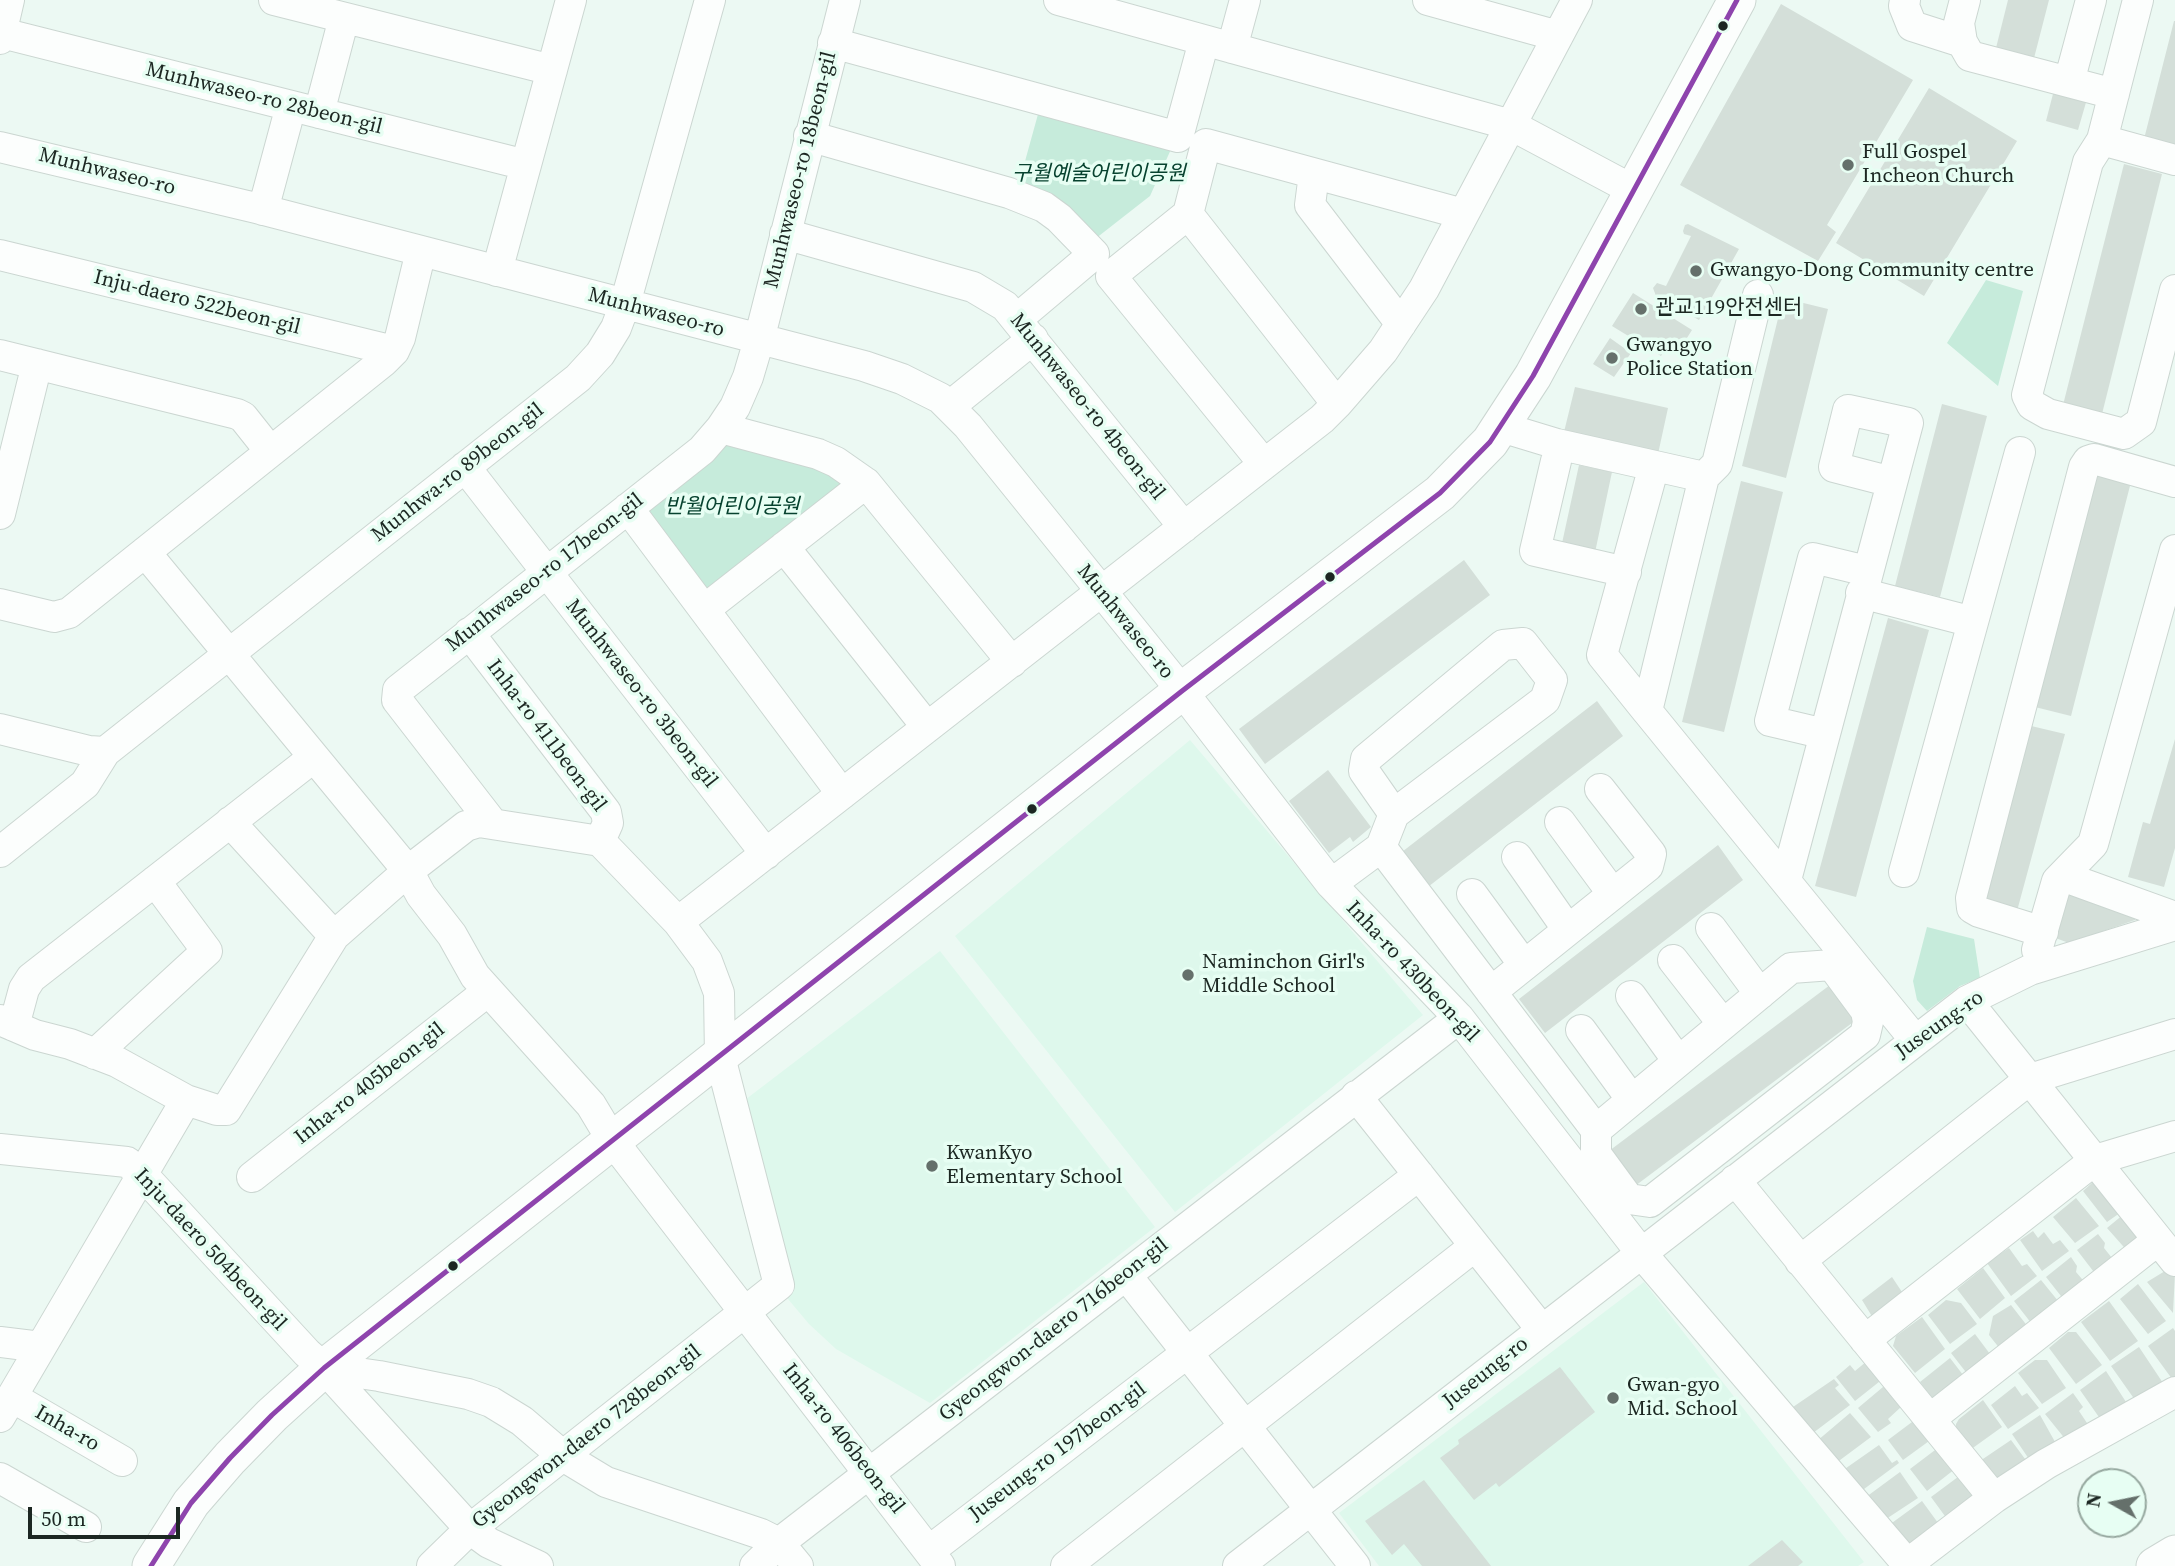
<!DOCTYPE html>
<meta charset="utf-8">
<style>
body{margin:0}
#map{position:relative;width:2175px;height:1566px;overflow:hidden;background:#ecf9f3;font-family:"Source Serif 4",serif}
canvas{display:block}
.north{position:absolute;left:2077px;top:1468px;width:70px;height:70px;box-sizing:border-box;background:#e7fef3;border:2px solid #96a89f;border-radius:50%;rotate:279deg;font-size:19px;font-weight:700;line-height:28px;text-align:center;color:#1c2722}
.north::after{content:'';display:block;margin:auto;width:24px;height:32px;background:#65706b;clip-path:polygon(50% 0,100% 100%,50% 72%,0 100%)}
.scale{position:absolute;left:28px;top:1507px;width:152px;height:32px;box-sizing:border-box;border:4px solid #1c2722;border-top:0;padding-left:9px;font-size:21px;line-height:24px;white-space:nowrap;color:#1c2722;-webkit-text-stroke:5px #e7fef3;paint-order:stroke}
</style>
<div id="map">
<canvas width="2175" height="1566"></canvas>
<div class="north">N</div>
<div class="scale">50 m</div>
</div>
<script>
const ctx = document.querySelector('canvas').getContext('2d');
ctx.lineJoin = 'round';
function paint(path, color) { ctx.fillStyle = color; ctx.fill(path, 'evenodd'); }
const shape = rows => new Path2D(rows.map(r => 'M' + r).join(''));
function strokePath(path, color, width, dash) { ctx.strokeStyle = color; ctx.lineWidth = width; ctx.lineCap = dash ? 'butt' : 'round'; ctx.setLineDash(dash || []); ctx.stroke(path); }
function write(font, color, halo, rows, align = 'center') {
  ctx.font = font + ' "Source Serif 4","Noto Sans KR",serif'; ctx.lineWidth = 7; ctx.setLineDash([]); ctx.textBaseline = 'middle'; ctx.strokeStyle = halo; ctx.fillStyle = color; for (const [text, x, y, turn = 0] of rows) {
    ctx.save(); ctx.translate(x, y); ctx.rotate((+turn || 0) * Math.PI / 180); ctx.textAlign = isNaN(turn) ? turn : align; if (halo) ctx.strokeText(text, 0, 0); ctx.fillText(text, 0, 0); ctx.restore();
  }
}
const built = shape([
 [1190,740,1423,1015,1175,1212,955,936],
 [940,951,1155,1227,930,1403,836,1349,809,1324,788,1299,778,1241,737,1106],
 [1644,1282,1864,1562,1858,1566,1379,1566,1339,1513]
]);
const green = shape([
 [1040,107,1172,147,1150,196,1095,239,1019,183],
 [1986,280,2023,291,1998,386,1947,343],
 [729,443,814,464,851,483,708,594,644,509],
 [1927,927,1974,939,1980,978,1960,986,1927,1011,1917,1000,1913,981]
]);
const building = shape([
 [2008,0,2049,0,2033,62,1995,52],
 [1781,4,1913,80,1827,225,1836,232,1818,261,1680,185],
 [2174,21,2175,21,2175,147,2144,139],
 [1929,88,2017,141,1924,296,1836,243],
 [2054,90,2087,99,2078,130,2046,121],
 [2124,164,2162,174,2102,414,2063,405],
 [1688,224,1739,249,1699,320,1656,296,1653,288,1657,283,1666,286,1691,236,1684,234,1683,231,1685,225],
 [1633,293,1692,330,1678,352,1667,346,1661,356,1612,326],
 [1783,298,1828,309,1786,478,1742,466],
 [1610,338,1631,353,1614,377,1593,364],
 [1575,387,1668,408,1658,454,1564,432],
 [1942,404,1987,416,1940,597,1895,586],
 [1579,465,1612,472,1593,562,1559,557],
 [2095,469,2132,478,2071,716,2035,707],
 [1741,481,1783,492,1724,732,1682,722],
 [1464,560,1490,595,1265,764,1239,729],
 [1888,618,1929,630,1856,897,1815,886],
 [1597,701,1623,736,1424,890,1398,855],
 [2027,725,2065,734,2017,911,1979,899],
 [2175,739,2175,848,2164,887,2128,877,2143,822,2150,824],
 [1328,770,1371,827,1353,842,1350,837,1329,853,1289,801],
 [1718,845,1743,880,1545,1033,1519,999],
 [2067,887,2138,911,2135,920,2069,943,2050,936],
 [1830,985,1856,1020,1631,1189,1605,1154],
 [2093,1182,2127,1208,2107,1222,2083,1191],
 [2076,1198,2099,1226,2075,1243,2053,1217],
 [2130,1209,2140,1241,2130,1254,2107,1228],
 [2033,1231,2038,1238,2044,1232,2053,1244,2060,1240,2069,1251,2042,1271,2020,1240],
 [2098,1234,2105,1243,2104,1248,2112,1258,2100,1280,2077,1250],
 [2009,1248,2022,1266,2027,1264,2037,1276,2011,1296,1987,1263],
 [2071,1257,2077,1266,2076,1272,2087,1285,2068,1305,2046,1277],
 [1983,1268,2005,1298,1980,1319,1957,1289],
 [2165,1271,2175,1273,2173,1313,2147,1282],
 [1892,1277,1908,1301,1873,1318,1862,1300],
 [2041,1280,2063,1307,2035,1328,2014,1301],
 [2138,1284,2166,1321,2148,1334,2120,1299],
 [1946,1300,1961,1303,1977,1324,1950,1344,1928,1315],
 [2109,1301,2138,1341,2110,1361,2081,1322],
 [2011,1305,2032,1332,2004,1354,1989,1335,1993,1316],
 [1922,1317,1945,1349,1915,1373,1893,1346,1896,1336],
 [2173,1328,2175,1331,2175,1383,2148,1346],
 [2068,1332,2076,1332,2102,1365,2076,1384,2049,1348],
 [1975,1334,1993,1358,1972,1380,1951,1353],
 [2139,1347,2163,1383,2135,1400,2111,1366],
 [1873,1356,1889,1374,1855,1401,1836,1377,1850,1365,1855,1371],
 [1950,1358,1970,1384,1934,1400,1920,1382],
 [2035,1360,2047,1360,2066,1388,2042,1404,2018,1373],
 [1560,1367,1595,1412,1499,1487,1496,1483,1474,1500,1440,1458,1459,1444,1458,1440],
 [2106,1371,2126,1402,2101,1420,2080,1390],
 [1834,1379,1839,1385,1835,1388,1850,1405,1813,1433,1793,1407],
 [2015,1386,2022,1396,2027,1393,2039,1408,2008,1429,1991,1405],
 [1883,1387,1894,1388,1897,1403,1901,1407,1888,1419,1891,1423,1878,1432,1858,1408],
 [2073,1393,2083,1407,2079,1411,2089,1426,2066,1440,2045,1414],
 [1983,1400,2002,1427,1970,1450,1956,1428,1956,1424,1959,1419],
 [1850,1413,1871,1437,1832,1466,1817,1441],
 [2040,1415,2059,1449,2033,1465,2012,1434],
 [1920,1416,1936,1436,1903,1460,1888,1440],
 [2011,1440,2031,1467,2000,1482,1977,1463],
 [1943,1444,1960,1465,1927,1491,1910,1469],
 [1879,1445,1892,1463,1897,1460,1899,1463,1856,1495,1839,1473],
 [1966,1471,1977,1503,1950,1523,1931,1497],
 [1900,1472,1918,1498,1880,1523,1862,1500],
 [1424,1480,1491,1566,1422,1566,1404,1544,1392,1555,1365,1521],
 [1922,1501,1941,1527,1913,1548,1885,1528],
 [1782,1540,1803,1562,1798,1566,1748,1566]
]);
const minor = shape([
 [274,0,552,70],
 [1059,0,1511,125,1633,190],
 [1428,0,1558,36],
 [1905,0,1904,6,1912,26,1962,42],
 [1965,0,1959,23,1962,42,1970,56,2114,94],
 [2138,0,2102,140,2088,162,2027,395,2032,405,2048,414,2124,434,2141,422,2175,290],
 [2,33,526,165],
 [0,39,9,0],
 [833,43,1178,137,1204,41],
 [1232,48,1245,0],
 [2069,82,2091,0],
 [319,113,344,18],
 [809,136,1009,193,1044,207,1059,218,1094,254,1017,319],
 [2102,140,2175,160],
 [0,147,256,208,864,366,902,379,940,398,968,426,1182,691,1331,884,1459,1018,1642,1254,1909,1566],
 [1314,174,1310,205,1401,324],
 [263,210,291,106],
 [1188,214,1111,276,1264,464],
 [1188,214,1206,144,1463,214],
 [1188,214,1337,404],
 [785,234,973,287,1005,306,1184,527],
 [0,255,394,351],
 [497,271,571,0],
 [1758,295,1717,464,1704,477,1647,711,1915,1040],
 [0,355,237,414,243,417,270,451],
 [950,406,1033,339],
 [1501,427,1557,444,1704,477],
 [721,428,818,454,836,462,866,483,1012,662],
 [1556,461,1535,551,1626,572],
 [465,467,766,854],
 [628,508,842,794],
 [0,514,37,364],
 [784,547,927,727],
 [145,552,408,871,421,895,452,935,475,976,591,1105,612,1140,940,1566],
 [1861,593,1973,622],
 [0,604,54,617,69,613,384,361,394,351,400,338,421,251],
 [705,609,866,483],
 [469,633,606,812,608,823,600,841],
 [1647,711,1602,655,1654,466],
 [0,729,89,751,105,752,578,378,600,354,616,328,625,304,710,0],
 [1825,734,1770,721,1813,558,1867,571],
 [230,822,334,936],
 [1560,822,1613,894],
 [493,824,397,700,398,690,702,450,721,428,735,407,748,377,759,340,845,0],
 [1381,847,1596,1130,1596,1154,1629,1199,1650,1202,1865,1035,1868,1022,1866,1011,1832,965,1791,968,1596,1130],
 [0,852,85,784,105,752],
 [1517,857,1568,930],
 [1904,872,2020,452],
 [2062,876,2175,917],
 [1786,880,1908,423,1848,410,1834,467,1892,482],
 [1331,884,1381,847,1394,814,1364,771,1366,759,1503,645,1523,643,1552,680,1545,700,1394,814],
 [1472,894,1524,965],
 [678,922,1322,419,1337,404,1383,351,1424,289,1577,0],
 [1711,928,1760,994],
 [2043,932,1979,912,1972,908,1971,898,2084,467,2088,461,2094,459,2175,482],
 [2037,950,2057,881,2093,844,2175,550],
 [1673,960,1723,1024],
 [1491,992,1648,866,1651,854,1600,789],
 [1631,996,1678,1061],
 [1967,1001,2175,1261],
 [0,1020,35,1035,70,1044,117,1062,186,1100,217,1110,226,1110,334,936,408,871,466,826,479,822,600,841,678,922,707,961,719,993,720,1057,779,1285,470,1529,432,1566],
 [14,1026,24,989,31,978,314,757],
 [1581,1030,1632,1100],
 [95,1054,207,951,155,881],
 [1356,1096,1542,1330],
 [0,1149,127,1162,142,1174,307,1353,324,1368,470,1529,489,1543,538,1566],
 [252,1177,488,991],
 [1735,1180,1994,1498],
 [1800,1261,2030,1079,2175,1034],
 [1126,1275,1355,1566],
 [1865,1340,2095,1160,2175,1136],
 [0,1342,41,1347],
 [324,1368,379,1376,468,1394,491,1402,522,1421,563,1456,606,1482,761,1534,779,1543,798,1566],
 [12,1397,122,1461],
 [0,1417,186,1100],
 [1930,1419,2158,1240],
 [0,1478,86,1527],
 [929,1551,1419,1175],
 [755,1566,779,1543,1459,1018],
 [1066,1566,1475,1246],
 [1238,1566,1967,1001,2030,970,2175,925],
 [1905,1566,1994,1498,2046,1464,2175,1392]
]);
const major = shape([
 [151,1566,191,1503,230,1458,272,1415,324,1368,1182,691,1440,493,1490,442,1533,376,1737,0],
 [2155,1566,2175,1554]
]);
const bus1 = shape([
 [151,1566,191,1503,230,1458,272,1415,324,1368,1182,691,1440,493,1490,442,1533,376,1737,0]
]);
const markers = [
 [1723,26,6,"#1c2722"],
 [1848,165,7,"#65706b"],
 [1696,271,7,"#65706b"],
 [1641,309,7,"#65706b"],
 [1612,358,7,"#65706b"],
 [1330,577,6,"#1c2722"],
 [1032,809,6,"#1c2722"],
 [1188,975,7,"#65706b"],
 [932,1166,7,"#65706b"],
 [453,1266,6,"#1c2722"],
 [1613,1398,7,"#65706b"]
];
const streetNames = [
 ["Munhwaseo-ro 28beon-gil",264,99,14],
 ["Munhwaseo-ro 18beon-gil",801,170,-76],
 ["Munhwaseo-ro",107,172,14],
 ["Inju-daero 522beon-gil",197,303,14],
 ["Munhwaseo-ro",656,313,15],
 ["Munhwaseo-ro 4beon-gil",1087,407,51],
 ["Munhwa-ro 89beon-gil",458,473,-38],
 ["Munhwaseo-ro 17beon-gil",545,573,-38],
 ["Munhwaseo-ro",1125,622,51],
 ["Munhwaseo-ro 3beon-gil",641,694,52],
 ["Inha-ro 411beon-gil",546,736,53],
 ["Inha-ro 430beon-gil",1412,972,47],
 ["Juseung-ro",1940,1025,-35],
 ["Inha-ro 405beon-gil",370,1084,-38],
 ["Inju-daero 504beon-gil",210,1250,47],
 ["Gyeongwon-daero 716beon-gil",1054,1330,-38],
 ["Juseung-ro",1486,1373,-38],
 ["Inha-ro",67,1429,30],
 ["Gyeongwon-daero 728beon-gil",587,1437,-38],
 ["Inha-ro 406beon-gil",843,1439,52],
 ["Juseung-ro 197beon-gil",1058,1452,-37]
];
const poiNames = [
 ["Full Gospel",1862,153],
 ["Incheon Church",1862,177],
 ["Gwangyo-Dong Community centre",1710,271],
 ["관교119안전센터",1655,309],
 ["Gwangyo",1626,346],
 ["Police Station",1626,370],
 ["Naminchon Girl's",1202,963],
 ["Middle School",1202,987],
 ["KwanKyo",946,1154],
 ["Elementary School",946,1178],
 ["Gwan-gyo",1627,1386],
 ["Mid. School",1627,1410]
];
const parkNames = [
 ["구월예술어린이공원",1099,175],
 ["반월어린이공원",732,508]
];
paint(built, '#def8ec');
paint(green, '#c6ebdb');
paint(building, '#d4dfd9');
strokePath(minor, '#cbd6d1', 32);
strokePath(major, '#cbd6d1', 39);
strokePath(minor, '#fcfefd', 30);
strokePath(major, '#fcfefd', 37);
strokePath(bus1, '#8e44ad', 5);
for (const [x, y, r, color] of markers) { const dot = new Path2D(); dot.arc(x, y, r, 0, 2 * Math.PI); ctx.fillStyle = color; ctx.fill(dot); strokePath(dot, '#e7fef3', 2.5); }
write('21px', '#1c2722', '#e7fef3', streetNames);
write('21px', '#1c2722', '#e7fef3', poiNames, 'left');
write('italic 21px', '#07422f', '#e7fef3', parkNames);
</script>
